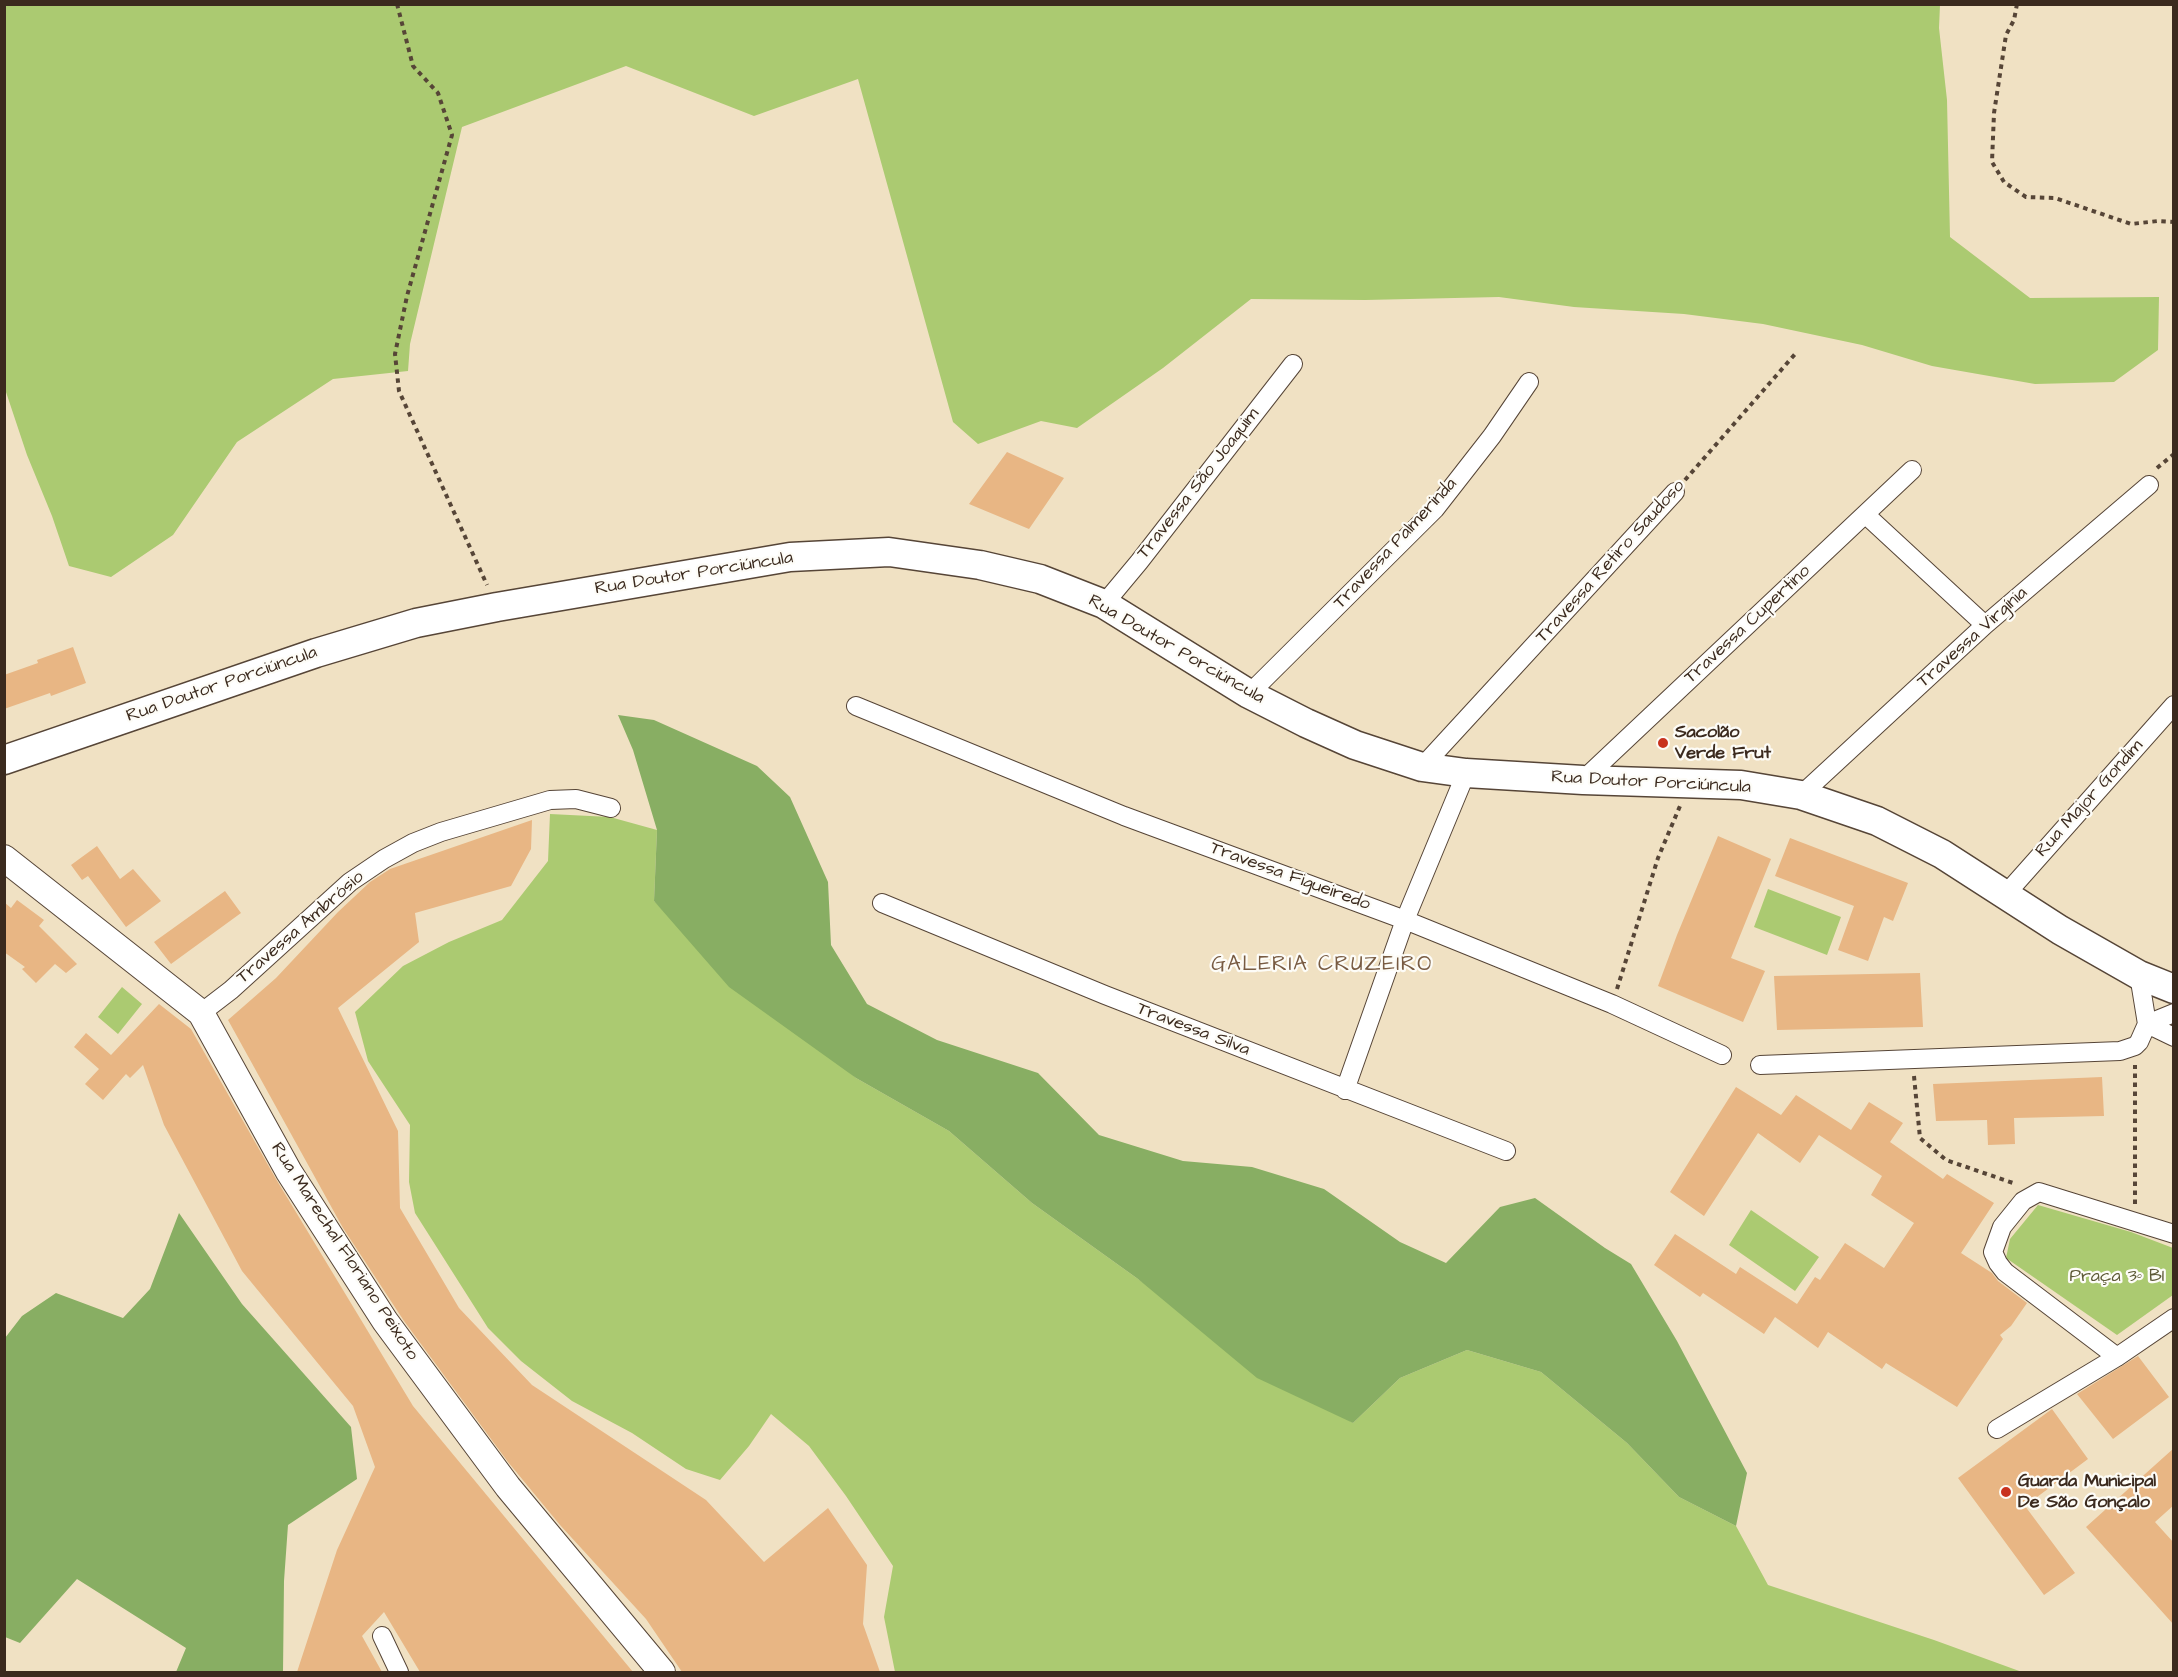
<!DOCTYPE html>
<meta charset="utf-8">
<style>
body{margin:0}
#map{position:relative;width:2178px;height:1677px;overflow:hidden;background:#f0e1c3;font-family:"Architects Daughter",sans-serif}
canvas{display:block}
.frame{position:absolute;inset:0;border:6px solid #3b2a1e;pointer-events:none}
</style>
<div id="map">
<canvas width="2178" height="1677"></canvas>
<div class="frame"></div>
</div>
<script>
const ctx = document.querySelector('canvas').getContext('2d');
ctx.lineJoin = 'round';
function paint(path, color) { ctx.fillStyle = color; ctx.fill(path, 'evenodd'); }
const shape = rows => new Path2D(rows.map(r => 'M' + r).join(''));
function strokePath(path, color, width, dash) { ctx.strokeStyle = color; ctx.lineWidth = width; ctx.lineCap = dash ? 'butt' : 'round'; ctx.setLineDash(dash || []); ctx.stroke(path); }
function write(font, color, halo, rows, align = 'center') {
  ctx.font = font + ' "Architects Daughter",sans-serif'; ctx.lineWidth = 4.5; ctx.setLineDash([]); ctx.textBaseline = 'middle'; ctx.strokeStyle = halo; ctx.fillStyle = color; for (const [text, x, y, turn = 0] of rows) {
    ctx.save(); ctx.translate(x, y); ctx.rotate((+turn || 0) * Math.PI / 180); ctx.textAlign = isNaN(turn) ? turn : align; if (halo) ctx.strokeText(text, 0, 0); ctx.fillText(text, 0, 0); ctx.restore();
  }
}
const green = shape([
 [4,5,1940,5,1939,28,1947,100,1950,237,2030,298,2159,297,2158,350,2114,382,2035,384,1932,366,1862,345,1763,324,1684,314,1574,307,1499,297,1365,300,1251,299,1163,368,1077,428,1041,421,978,444,953,422,858,79,754,116,626,66,462,127,410,344,408,371,333,379,237,442,173,535,111,577,69,566,52,516,27,455,5,389],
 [550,814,610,817,657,830,654,901,856,1078,949,1131,1032,1203,1138,1279,1353,1423,1400,1378,1467,1350,1541,1372,1627,1443,1679,1497,1736,1526,1768,1585,1934,1640,2022,1672,895,1672,884,1617,893,1566,846,1496,809,1446,771,1414,749,1446,720,1480,686,1469,632,1433,572,1401,521,1361,488,1328,415,1213,409,1182,410,1125,368,1061,355,1012,403,966,449,942,502,920,548,861],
 [1768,889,1841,917,1827,955,1754,927],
 [122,987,142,1004,118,1034,98,1017],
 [2038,1205,2131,1232,2173,1248,2173,1295,2117,1335,2006,1258,2010,1239],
 [1751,1210,1819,1257,1795,1291,1729,1245]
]);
const forest = shape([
 [618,715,654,720,757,766,790,797,828,882,831,945,867,1004,937,1040,1038,1073,1099,1135,1183,1161,1252,1167,1324,1189,1400,1242,1446,1263,1500,1207,1535,1198,1605,1248,1631,1264,1677,1341,1747,1473,1736,1526,1679,1497,1627,1443,1541,1372,1467,1350,1400,1378,1353,1423,1257,1378,1138,1279,1032,1203,949,1131,856,1078,729,987,654,901,657,830,633,750],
 [179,1213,242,1304,351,1427,357,1479,288,1525,284,1581,283,1672,176,1672,186,1648,77,1579,20,1643,5,1637,5,1338,22,1316,56,1293,123,1318,150,1289]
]);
const building = shape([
 [1007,452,1064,478,1029,529,969,504],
 [73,647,86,683,51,696,50,693,4,709,4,675,38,663,37,660],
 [532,820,531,849,511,886,415,913,419,942,338,1008,398,1131,400,1208,459,1308,532,1385,706,1500,764,1562,828,1508,867,1565,863,1624,880,1672,682,1672,646,1619,560,1525,508,1462,404,1321,343,1228,228,1020,276,978,338,912,370,882,390,869],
 [1718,836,1771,859,1731,958,1765,971,1743,1022,1658,986,1677,935],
 [1790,838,1908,883,1893,921,1884,917,1868,961,1838,950,1854,906,1775,876],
 [97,846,120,879,133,869,161,901,126,927,88,876,82,880,71,865],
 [225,891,241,913,171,964,154,942],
 [17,900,44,920,39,926,77,964,66,973,55,964,36,983,22,969,25,967,4,952,4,902,11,908],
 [1920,973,1923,1027,1777,1030,1774,976],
 [159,1004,191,1029,276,1179,413,1406,633,1672,420,1672,384,1612,362,1636,382,1672,297,1672,337,1550,375,1467,353,1406,242,1271,164,1125,143,1065,130,1078,126,1074,103,1100,85,1084,99,1069,74,1047,86,1033,111,1055],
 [2102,1077,2104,1116,2014,1118,2015,1144,1988,1145,1987,1120,1936,1121,1933,1084],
 [1736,1087,1781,1115,1796,1095,1851,1130,1869,1102,1903,1123,1890,1142,1943,1179,1947,1174,1994,1203,1961,1253,1992,1273,1998,1281,2027,1303,2011,1326,2000,1335,2003,1339,1957,1407,1886,1363,1882,1369,1828,1332,1818,1348,1775,1317,1764,1334,1703,1293,1700,1297,1654,1265,1675,1234,1736,1274,1740,1267,1797,1304,1815,1277,1820,1280,1845,1243,1884,1268,1914,1223,1871,1195,1882,1176,1819,1135,1800,1163,1758,1133,1704,1216,1670,1192],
 [2138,1356,2169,1397,2113,1439,2077,1394],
 [2052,1409,2088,1459,2025,1506,2075,1573,2044,1595,1958,1478],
 [2174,1448,2174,1505,2155,1522,2174,1543,2174,1625,2086,1527]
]);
const path = shape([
 [397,4,413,66,438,93,452,135,407,296,395,354,399,391,487,585],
 [2017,4,2014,20,2006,35,1994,113,1992,162,2004,182,2026,197,2055,198,2131,224,2158,221,2174,222],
 [2157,468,2174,454],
 [1685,480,1796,353],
 [1617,989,1658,858,1680,806],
 [1914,1076,1920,1138,1946,1160,2016,1184],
 [2135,1204,2135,1065]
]);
const minor = shape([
 [1866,515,1985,625],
 [1104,604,1139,562,1293,364],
 [1249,694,1435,509,1492,436,1529,382],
 [856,706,1124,816,1405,920,1612,1004,1722,1055],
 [1422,767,1675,492],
 [1583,780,1912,470],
 [1801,795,1985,625,2149,485],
 [2006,894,2174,705],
 [882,903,1105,995,1506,1151],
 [2139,975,2147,1024,2174,1013],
 [201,1013,231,990,350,882,384,859,413,843,441,832,550,800,576,799,611,808],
 [1760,1065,2120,1051,2135,1046,2139,1042,2147,1024,2174,1037],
 [1345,1090,1405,920,1466,773],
 [2117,1357,2005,1272,1998,1263,1993,1252,2002,1227,2023,1201,2039,1192,2174,1234],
 [1997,1429,2117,1357,2174,1318],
 [382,1636,399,1672]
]);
const secondary = shape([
 [4,858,201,1013,289,1172,385,1321,508,1487,662,1672]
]);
const primary = shape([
 [4,760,316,653,416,623,497,607,790,557,889,552,980,565,1040,579,1104,604,1249,694,1306,723,1355,745,1422,767,1466,773,1583,780,1741,785,1801,795,1877,821,1942,854,2060,930,2139,975,2174,989]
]);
const markers = [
 [1663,743,6,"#c8321e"],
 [2006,1492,6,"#c8321e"]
];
const streetNames = [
 ["Travessa São Joaquim",1199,484,-52],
 ["Travessa Palmerinda",1396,544,-47],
 ["Travessa Retiro Saudoso",1611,562,-48],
 ["Rua Doutor Porciúncula",694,574,-9],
 ["Travessa Cupertino",1748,625,-43],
 ["Travessa Virgínia",1973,638,-42],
 ["Rua Doutor Porciúncula",1176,650,30],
 ["Rua Doutor Porciúncula",222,685,-19],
 ["Rua Doutor Porciúncula",1651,783,3],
 ["Rua Major Gondim",2090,799,-48],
 ["Travessa Figueiredo",1290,877,20],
 ["Travessa Ambrósio",301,928,-41],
 ["Travessa Silva",1193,1030,21],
 ["Rua Marechal Floriano Peixoto",344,1252,57]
];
const poiNames = [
 ["Sacolão",1675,733],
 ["Verde Frut",1675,754],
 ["Guarda Municipal",2018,1482],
 ["De São Gonçalo",2018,1503]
];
const parkNames = [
 ["Praça 3º BI",2117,1277]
];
const quarterNames = [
 ["GALERIA CRUZEIRO",1322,966]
];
paint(green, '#abca71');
paint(forest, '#88ae63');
paint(building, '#e8b684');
strokePath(minor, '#564537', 20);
strokePath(secondary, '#564537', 28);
strokePath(primary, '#564537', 31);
strokePath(path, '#564537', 4, [4.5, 4.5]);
strokePath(minor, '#fff', 18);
strokePath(secondary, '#fff', 26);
strokePath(primary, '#fff', 28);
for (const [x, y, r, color] of markers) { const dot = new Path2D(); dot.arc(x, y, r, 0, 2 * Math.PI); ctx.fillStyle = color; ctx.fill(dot); strokePath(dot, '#fdfcf7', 2); }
write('18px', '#3b2a1e', '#fdfcf7', streetNames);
write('bold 18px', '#3b2a1e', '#fdfcf7', poiNames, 'left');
write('18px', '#5d5a37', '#fdfcf7', parkNames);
ctx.letterSpacing = '1.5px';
write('21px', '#785b42', '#fdfcf7', quarterNames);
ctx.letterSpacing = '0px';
</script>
